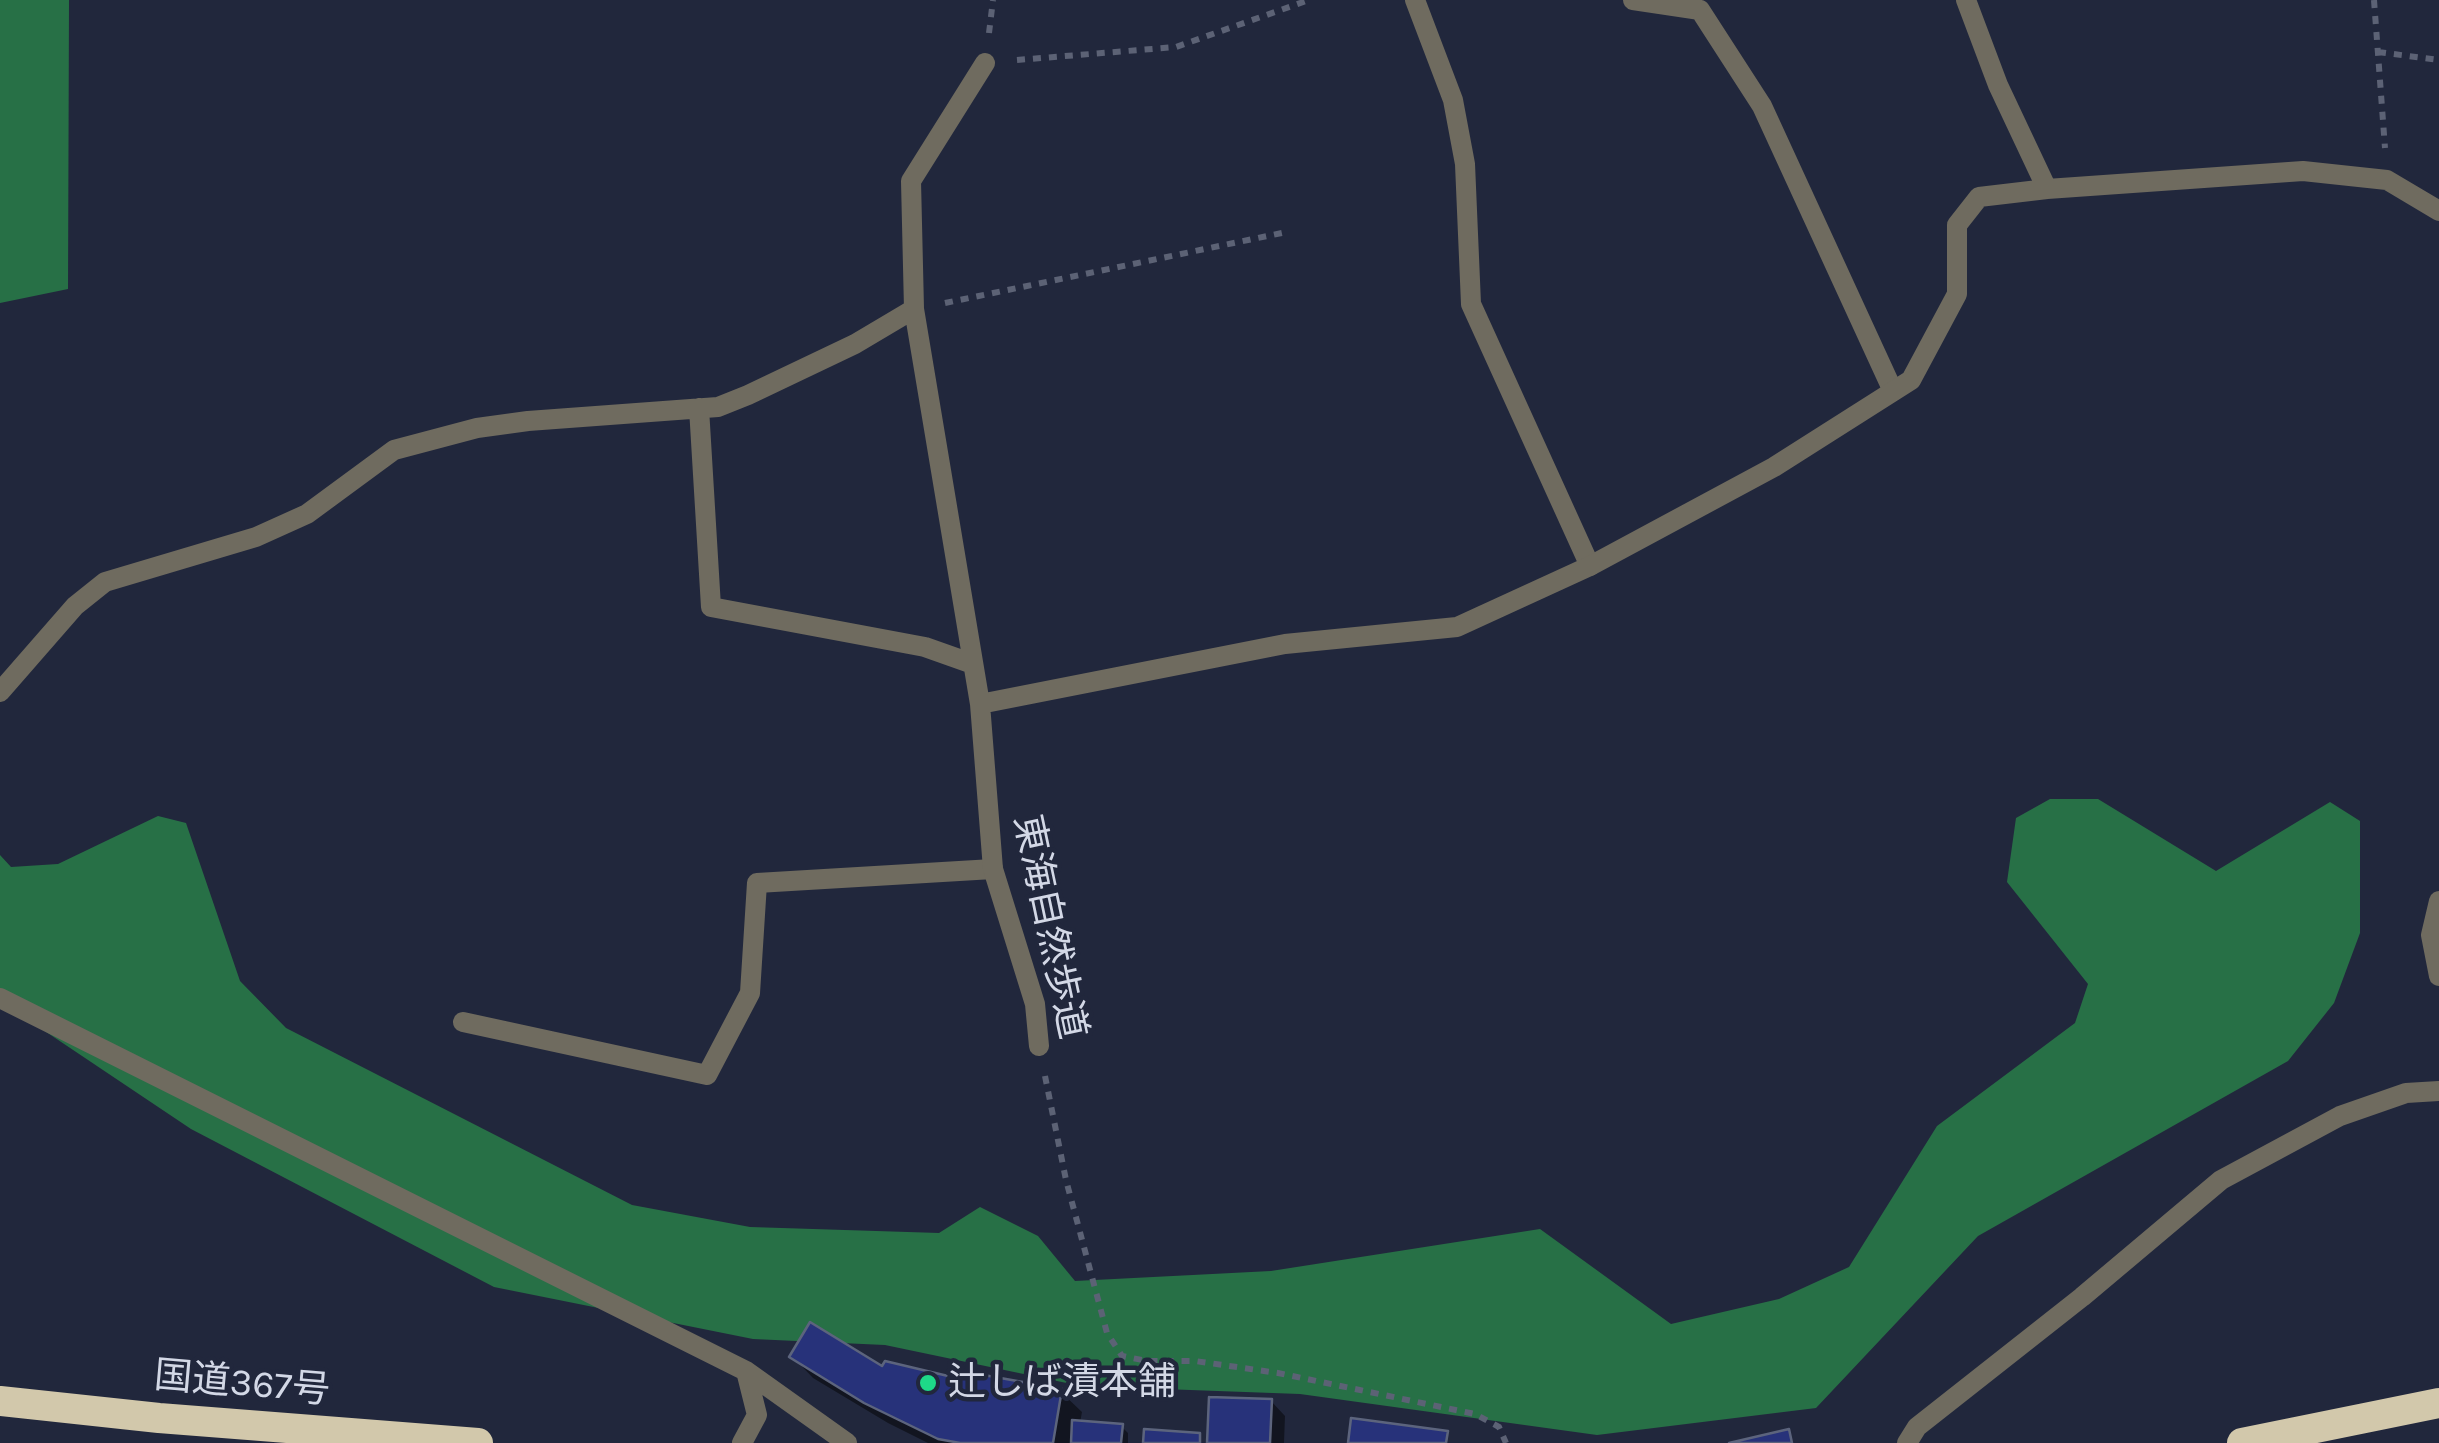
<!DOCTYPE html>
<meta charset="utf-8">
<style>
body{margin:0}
canvas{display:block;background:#21273c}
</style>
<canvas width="2439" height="1443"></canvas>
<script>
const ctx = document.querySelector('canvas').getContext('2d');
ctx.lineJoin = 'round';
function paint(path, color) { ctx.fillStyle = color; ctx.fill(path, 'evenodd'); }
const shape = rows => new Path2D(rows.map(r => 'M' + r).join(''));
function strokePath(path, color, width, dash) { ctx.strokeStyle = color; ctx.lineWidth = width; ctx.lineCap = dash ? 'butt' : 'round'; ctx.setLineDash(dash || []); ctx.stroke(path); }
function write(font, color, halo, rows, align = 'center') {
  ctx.font = font + ' Karla,"Noto Sans JP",sans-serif'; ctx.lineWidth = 9; ctx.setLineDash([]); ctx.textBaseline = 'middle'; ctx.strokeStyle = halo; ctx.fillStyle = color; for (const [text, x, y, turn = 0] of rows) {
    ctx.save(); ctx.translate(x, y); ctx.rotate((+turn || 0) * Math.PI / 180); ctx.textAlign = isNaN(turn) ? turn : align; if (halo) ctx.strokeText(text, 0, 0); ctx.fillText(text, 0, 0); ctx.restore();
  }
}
const forest = shape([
 [0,0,69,0,68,289,0,303],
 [2050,799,2098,799,2216,871,2330,802,2360,821,2360,933,2334,1003,2288,1061,1978,1236,1816,1408,1597,1435,1300,1394,1081,1386,885,1345,753,1339,494,1287,191,1129,0,1001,0,855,11,867,58,864,158,816,186,823,240,981,286,1028,632,1205,750,1227,939,1233,980,1207,1038,1236,1075,1281,1271,1271,1540,1229,1671,1324,1779,1299,1849,1267,1937,1126,2075,1023,2088,984,2007,882,2016,818]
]);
const shadow = shape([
 [792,1356,950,1379,1060,1391,1082,1412,1080,1423,1122,1427,1128,1433,1128,1443,928,1443,888,1423,813,1378],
 [1271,1401,1285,1416,1284,1443,1210,1443]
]);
const building = shape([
 [810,1322,882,1366,885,1361,948,1376,950,1369,1062,1389,1053,1443,960,1443,938,1439,864,1403,789,1357,810,1322],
 [1209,1397,1272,1399,1270,1443,1207,1443,1209,1397],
 [1351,1418,1448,1431,1446,1443,1348,1443,1351,1418],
 [1072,1420,1123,1424,1121,1443,1071,1443,1072,1420],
 [1144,1429,1200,1433,1200,1443,1143,1443,1144,1429],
 [1789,1429,1792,1443,1729,1443,1789,1429]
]);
const path = shape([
 [2374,0,2385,148],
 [989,33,993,0],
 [2378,52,2439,60],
 [1017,60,1176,47,1309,0],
 [945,303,1282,233],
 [1045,1076,1066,1180,1107,1333,1122,1356,1147,1361,1195,1361,1278,1373,1475,1414,1499,1427,1506,1443]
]);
const lane = shape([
 [1415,0,1453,100,1465,164,1471,304,1590,566],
 [1633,0,1700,10,1762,106,1893,391],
 [463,1022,707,1075,750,993,757,883,993,869],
 [1907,1443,1917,1427,2082,1297,2221,1180,2340,1116,2406,1093,2439,1091]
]);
const street = shape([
 [1966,0,1998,85,2047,189,2303,171,2387,180,2439,211],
 [985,63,911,181,914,309,980,704,993,869,1035,1004,1039,1046],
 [699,408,711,607,925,647,973,664],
 [0,692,75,606,105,582,256,537,307,514,394,450,477,428,528,421,718,407,748,395,855,344,914,309],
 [980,704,1285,644,1457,627,1590,566,1774,467,1911,380,1957,294,1957,225,1979,197,2047,189],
 [2439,901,2431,935,2439,976],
 [0,998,746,1371,847,1443],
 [742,1443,757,1415,746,1371]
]);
const highway = shape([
 [0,1401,159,1418,478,1443],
 [2242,1443,2439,1403]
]);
const markers = [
 [928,1383,10,"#1ed888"]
];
const streetNames = [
 ["東海自然歩道",1049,927,78],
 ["国道367号",242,1384,5]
];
const poiNames = [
 ["辻しば漬本舗",948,1383]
];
paint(forest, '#277046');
paint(shadow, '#0007');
paint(building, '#27327a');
strokePath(building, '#5c647d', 2.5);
strokePath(path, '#5c6275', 6, [8, 8]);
strokePath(lane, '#6f6b5f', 20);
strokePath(street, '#6f6b5f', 20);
strokePath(highway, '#d2c8ab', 30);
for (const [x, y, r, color] of markers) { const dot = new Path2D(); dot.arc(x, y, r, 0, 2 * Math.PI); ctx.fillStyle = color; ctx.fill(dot); strokePath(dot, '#21273c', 4); }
write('38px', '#d3d8e6', '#21273c', streetNames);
write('38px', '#d3d8e6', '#21273c', poiNames, 'left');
</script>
